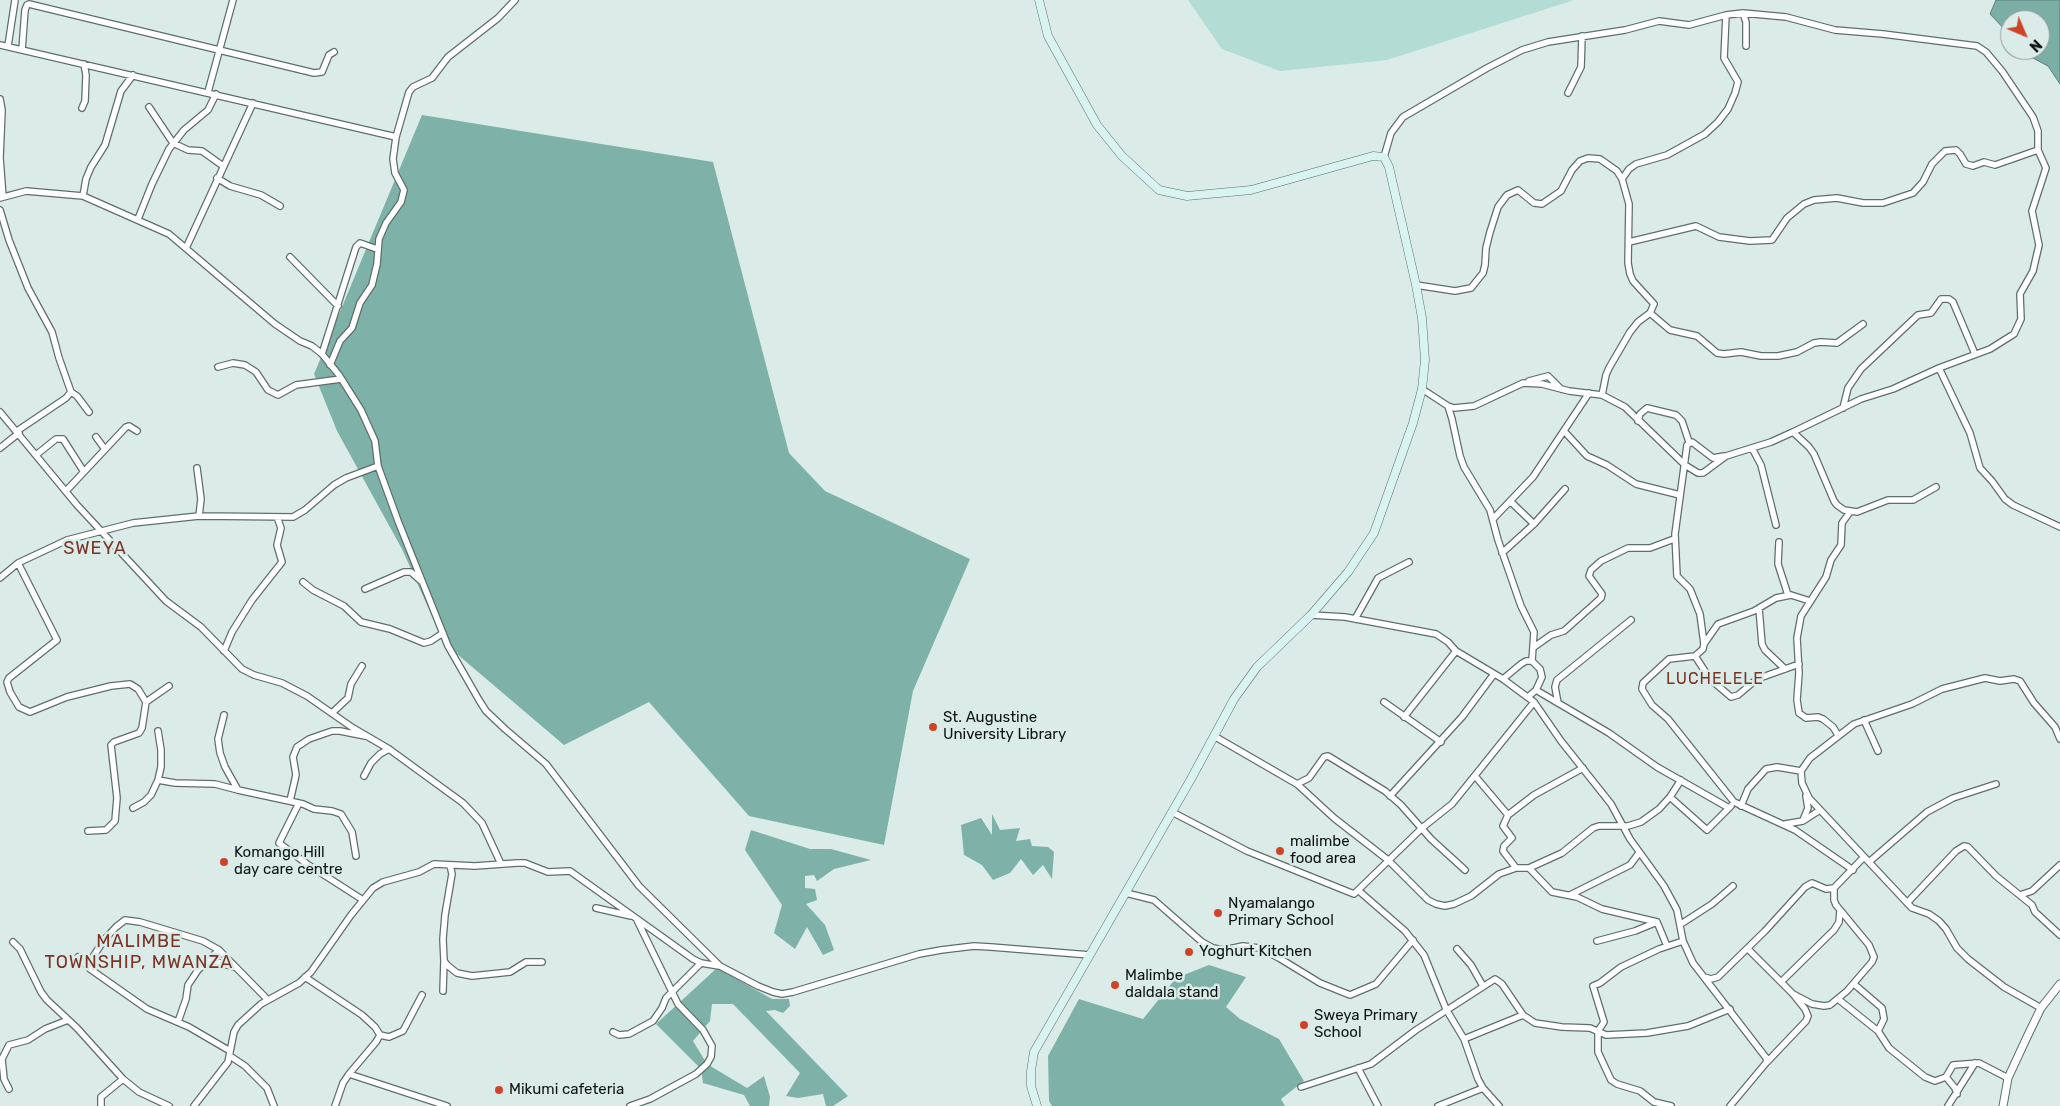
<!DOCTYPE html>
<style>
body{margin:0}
#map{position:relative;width:2060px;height:1106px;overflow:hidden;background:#daebe8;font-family:Rubik,sans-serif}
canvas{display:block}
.north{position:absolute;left:2000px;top:10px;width:50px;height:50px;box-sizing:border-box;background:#daebe8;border:1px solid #889593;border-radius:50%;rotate:135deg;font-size:14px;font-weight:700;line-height:20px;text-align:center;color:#0e1413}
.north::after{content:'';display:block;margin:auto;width:18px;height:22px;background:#cf4429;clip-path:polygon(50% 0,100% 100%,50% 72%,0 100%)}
</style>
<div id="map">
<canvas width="2060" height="1106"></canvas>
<div class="north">N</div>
</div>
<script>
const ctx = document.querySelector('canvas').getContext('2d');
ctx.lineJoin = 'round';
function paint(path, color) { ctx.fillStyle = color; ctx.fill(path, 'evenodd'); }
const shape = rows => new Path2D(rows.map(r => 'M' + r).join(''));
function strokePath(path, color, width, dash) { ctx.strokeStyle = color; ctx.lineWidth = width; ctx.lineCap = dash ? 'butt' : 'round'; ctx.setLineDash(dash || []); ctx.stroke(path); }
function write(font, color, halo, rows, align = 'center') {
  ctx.font = font + ' Rubik,sans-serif'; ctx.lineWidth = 5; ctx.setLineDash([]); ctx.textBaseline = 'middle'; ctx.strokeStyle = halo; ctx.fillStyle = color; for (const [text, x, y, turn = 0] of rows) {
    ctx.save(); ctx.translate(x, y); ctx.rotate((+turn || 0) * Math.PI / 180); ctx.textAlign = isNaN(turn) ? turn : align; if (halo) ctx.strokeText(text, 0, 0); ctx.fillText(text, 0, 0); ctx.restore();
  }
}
const green = shape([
 [1188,0,1574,0,1387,60,1280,71,1222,49]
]);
const forest = shape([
 [422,115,713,162,789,453,825,491,970,559,913,691,884,845,749,816,649,702,564,745,444,643,402,549,337,431,314,374],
 [992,814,1000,830,1020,828,1016,841,1030,839,1032,846,1048,847,1054,852,1052,879,1043,865,1033,875,1021,859,1010,873,993,880,982,865,964,855,961,825,981,818,992,835],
 [751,830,810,849,831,849,871,860,834,869,817,881,814,875,805,876,805,888,815,889,817,900,806,904,825,925,834,950,823,955,807,927,795,949,774,933,782,905,745,850],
 [1209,965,1246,977,1226,1007,1240,1019,1279,1039,1304,1081,1281,1099,1285,1106,1052,1106,1049,1101,1048,1056,1079,999,1143,1019,1176,978],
 [717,968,772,999,789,999,790,1006,783,1013,775,1010,766,1011,848,1096,833,1106,826,1106,823,1094,798,1098,786,1096,800,1073,733,1004,712,1004,710,1021,693,1041,707,1064,747,1088,764,1076,770,1097,769,1106,750,1106,744,1095,703,1083,701,1069,656,1024]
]);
const water = shape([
 [1996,0,2060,0,2060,84,2048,66,2031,57,2017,54,2016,50,2040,50,2040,20,2010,20,2010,37,2008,33,1990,14,1996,0]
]);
const minor = shape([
 [1743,13,1746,22,1746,46],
 [0,45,396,137],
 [8,46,15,0],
 [22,50,25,10,27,5,29,4,314,73,322,72,329,55,334,52],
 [208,92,233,0],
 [1568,93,1581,67,1582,36],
 [0,99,2,110,0,158,3,197],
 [149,107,173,143,188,150,202,151,223,166],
 [82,108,85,101,86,75,84,64],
 [1384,157,1391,133,1403,117,1487,68,1522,50,1548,42,1625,30,1659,21,1689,25,1726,15,1743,13,1786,17,1835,30,1883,34,1977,46,1986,52,2002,71,2033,117,2038,131,2038,150,2046,168,2032,211,2039,245,2033,271,2020,294,2021,319,2014,334,1990,349,1939,368,1893,389,1861,399,1793,432,1771,442,1726,456,1703,473,1698,473,1685,465,1625,407,1602,395,1569,391,1542,384,1523,383,1474,406,1454,408,1448,406,1422,389],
 [217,178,230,186,261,195,280,206],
 [1622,179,1629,169,1636,164,1667,155,1705,134,1718,122,1728,109,1735,93,1738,82,1724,58,1726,15],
 [83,196,86,179,91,167,105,145,121,91,133,75],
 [0,198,26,191,83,196,169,234,275,324,300,341,312,346,322,354,339,375,361,410,375,441,378,466,398,521,448,646,479,700,486,711,505,729,546,764,639,886,720,966,758,986,773,992,782,994,793,992,919,954,941,950,974,946,991,947,1090,955],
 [0,210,9,240,28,288,52,332,59,358,71,392,66,398,17,431],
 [138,219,152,184,169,149,184,130,208,110,216,94],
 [1629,242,1696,226,1719,237,1750,241,1772,240,1787,218,1804,204,1814,200,1837,198,1863,203,1883,203,1913,193,1923,182,1932,164,1945,151,1956,150,1960,154,1966,164,1973,166,1984,162,1995,165,2038,150],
 [186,248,253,103],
 [290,257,338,306],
 [1416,285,1455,291,1471,288,1483,273,1485,265,1486,248,1490,232,1498,207,1507,195,1518,190,1534,203,1542,204,1561,191,1572,170,1580,161,1588,158,1600,159,1617,171,1622,179,1629,204,1628,263,1630,274,1633,281,1654,304,1650,313,1638,322,1630,332,1609,368,1606,375,1602,395],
 [1650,313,1670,330,1697,336,1717,353,1724,354,1741,352,1761,356,1778,356,1797,352,1814,343,1821,342,1837,343,1863,324],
 [322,354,356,247,360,243,377,249],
 [330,365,340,341,352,328,360,303,372,285,377,264,379,239,386,223,401,202,404,190,395,173,393,159,396,137,409,92,413,87,432,78,448,57,498,18,515,0],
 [218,367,233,363,245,365,256,372,268,390,278,395,296,385,341,379],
 [1939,368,1970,433,1980,468,1992,481,2005,499,2013,505,2060,527],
 [1529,381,1548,376,1561,389],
 [71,392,77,396,89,412],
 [1448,406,1452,419,1460,456,1464,467,1490,510,1498,540,1521,606,1534,632,1532,661],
 [1843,408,1848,388,1861,369,1918,315,1931,313,1941,299,1949,299,1953,302,1975,354],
 [0,412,77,505,166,601,201,627,242,669,254,675,282,683,307,696,353,728,389,749,463,803,482,823,501,864],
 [1638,421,1640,414,1647,408,1676,415,1682,421,1689,442],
 [1564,431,1587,456,1607,465,1636,484,1680,495],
 [1793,432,1809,447,1814,454,1834,501,1837,505,1844,510,1857,512,1888,500,1913,500,1936,487],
 [96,437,104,448],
 [0,448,19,433],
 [1752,448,1761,465,1776,525],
 [36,455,56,439,63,439,84,472],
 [1724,456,1713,458,1692,442,1687,445,1675,534,1677,576,1690,589,1700,614,1704,644,1703,649,1695,656,1669,659,1643,683,1642,689,1652,705,1668,719,1734,802,1795,830,1853,870],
 [197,468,201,499,199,516],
 [66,491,126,427,129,426,137,431],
 [1510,501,1534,524],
 [1493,519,1533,477,1589,393],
 [1779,542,1778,564,1788,595],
 [1502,553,1534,524,1565,489],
 [18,563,57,640,9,678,7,682,10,692,19,707,30,712,67,697,111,686,130,684,138,689,146,702,142,728,139,733,114,742,111,745,117,798,115,821,106,830,88,831],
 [0,578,18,563,67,540,133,523,199,516,293,517,305,510,334,485,346,478,378,466],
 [303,582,313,590,344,606,361,622,390,629,424,643,431,641,443,633],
 [365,589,404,572,411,572,421,581],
 [1759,608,1762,644,1765,650,1785,669],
 [1311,615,1345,617,1436,634,1448,642,1456,651,1503,679,1534,702,1561,741,1611,804,1630,839,1664,886,1677,910,1683,941,1693,963,1767,1059,1766,1063,1730,1106],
 [1355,619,1378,578,1409,562],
 [1704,644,1718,624,1754,611,1776,598,1791,595,1810,601],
 [1534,647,1551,635,1564,631,1601,598,1602,594,1589,576,1591,570,1601,561,1628,548,1650,548,1674,539],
 [224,651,232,632,252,600,282,562,277,545,281,528,277,517],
 [1695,656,1710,679,1731,697,1738,695,1757,679,1799,664],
 [1503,679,1521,664,1526,661,1532,661,1540,669,1542,677,1536,690,1528,697],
 [1536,690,1609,733,1657,767,1729,808],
 [146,702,169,686],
 [1384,702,1441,742],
 [1558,703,1555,687,1557,680,1631,620],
 [332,713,348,698,351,684,362,666],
 [224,715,218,739,220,753,225,767,238,790,303,804,314,809,332,811,341,814,352,832,356,856],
 [1404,717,1456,651],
 [1864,720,1878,751],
 [1838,735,1833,727,1823,719,1818,717,1806,718,1799,713,1797,700,1799,673,1797,638,1801,616,1826,577,1831,560,1841,545,1842,523,1850,512],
 [1214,736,1297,784,1334,818,1388,860,1428,900,1436,904,1445,906,1454,904,1471,896,1499,874,1516,868,1529,868,1552,892,1577,897,1602,909,1657,922,1667,946],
 [364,776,371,763,380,754,389,749],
 [1475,776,1508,815],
 [158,780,161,767,161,750,158,731],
 [1297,784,1309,778,1324,757,1328,756,1333,759,1385,791,1401,805,1431,839,1465,870],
 [1390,796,1462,717,1494,674],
 [1670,797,1707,830,1731,806],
 [290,801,296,775,293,757,297,747,309,739,332,731,340,731,365,736],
 [299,803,279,843,307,864,363,900],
 [1741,806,1748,789,1766,769,1777,767,1801,771],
 [133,808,144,802,151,795,158,780,175,783,215,784,238,790],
 [1172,812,1247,851,1354,894,1422,828,1452,804,1534,702],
 [1803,820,1808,808,1806,796],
 [1785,824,1803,821,1820,810],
 [1869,862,1927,812,1953,798,1996,784],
 [450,865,452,874,445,915,443,939,444,961,447,965,457,973,472,976,510,972,526,962,542,962],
 [1516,868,1503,851,1504,846,1512,838,1503,826,1508,815,1534,795,1583,768],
 [1529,868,1562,853,1593,828,1599,826,1628,826,1641,822,1659,809,1670,797,1681,780],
 [1359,891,1405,931,1424,955,1446,1009,1464,1039,1478,1079,1483,1088,1499,1106],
 [1126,893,1154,900,1202,942,1213,948,1224,950,1243,946,1259,948,1279,958,1320,983,1350,995,1376,984,1413,940],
 [1570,895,1630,865,1639,853],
 [2020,895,2032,891,2060,865],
 [1907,903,1956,851,1964,846,1968,847,1996,876,2032,905,2035,912,2060,935],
 [596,908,631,916],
 [1681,924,1712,904,1733,886],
 [1597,941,1635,931,1657,922],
 [13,942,20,949,41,992,47,1000,77,1028,123,1079,139,1092,169,1106],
 [1457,949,1471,965,1483,986],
 [1748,949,1793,994,1805,1009,1808,1016,1806,1021,1767,1062],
 [78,957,90,969,147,1009,189,1027,230,1051],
 [210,960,234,967],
 [87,966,104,940,116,927,125,920,140,922,203,941,219,950,268,1000],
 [305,977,362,1015,375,1027,380,1035,376,1042,349,1074,343,1083,335,1106],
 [1704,977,1711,979,1718,977,1765,931,1805,887,1812,883,1826,889,1834,888,1864,857],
 [1781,982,1834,930,1839,922,1840,911],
 [1854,984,1882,1008,1884,1019,1878,1031,1889,1048,1925,1077,1935,1081,1946,1077,1953,1065,1979,1063,2008,1078],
 [443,991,444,961],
 [1793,994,1812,1004,1824,1006,1830,1005,1847,991,1872,962,1874,957,1869,945,1836,905,1834,900,1834,888],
 [1838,999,1878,1031],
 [2041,1008,2004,987,1968,959,1957,948,1946,929,1939,921,1929,914,1912,908,1809,798,1802,783,1801,771,1810,758,1854,724,1912,704,1942,689,1985,678,2000,681,2014,679,2020,681,2034,703,2055,727,2060,739],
 [178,1022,186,999,188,985,198,970,219,950],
 [613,1032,619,1035,629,1034,653,1021,662,1008,666,998,701,963],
 [380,1035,389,1037,403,1031,422,995],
 [1464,1039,1523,1015],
 [230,1056,245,1066,267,1088,274,1106],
 [1358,1068,1378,1106],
 [349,1074,447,1106],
 [1946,1077,1955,1088,1957,1094],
 [1301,1087,1371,1064,1416,1030,1495,979,1502,984,1523,1015,1535,1023,1562,1027,1590,1028,1606,1035,1647,1033,1688,1026,1730,1009],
 [9,1089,4,1079,2,1059,9,1045,28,1040,45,1029,68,1020],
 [101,1106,101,1097,123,1079],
 [194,1106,228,1062,234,1032,238,1025,261,1004,299,983,311,972,351,915,373,888,383,882,419,872,434,864,475,866,517,863,525,863,548,872,570,871,693,959,701,963,719,966],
 [630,1106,650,1099,696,1074,707,1064,711,1057,712,1046,703,1030,678,1004,637,920],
 [1438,1106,1483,1088],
 [1671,1106,1654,1102,1640,1091,1617,1084,1611,1080,1598,1052,1598,1031,1604,1022,1593,986,1600,983,1621,967,1659,949,1683,941],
 [1948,1106,1975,1063]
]);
const tertiary = shape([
 [2003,1106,2008,1078,2027,1037,2041,1008,2060,984]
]);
const secondary = shape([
 [1037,1106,1031,1086,1031,1071,1034,1052,1191,779,1234,699,1257,667,1311,615,1348,572,1374,533,1413,423,1422,389,1425,360,1422,318,1416,285,1389,167,1384,157,1373,156,1251,190,1187,196,1159,190,1122,156,1097,125,1048,36,1039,0]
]);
const markers = [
 [933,727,5,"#cf4429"],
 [1280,851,5,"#cf4429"],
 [224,862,5,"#cf4429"],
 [1218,913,5,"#cf4429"],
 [1189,952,5,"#cf4429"],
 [1115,985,5,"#cf4429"],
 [1304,1025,5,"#cf4429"],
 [499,1090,5,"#cf4429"]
];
const poiNames = [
 ["St. Augustine",943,718],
 ["University Library",943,735],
 ["malimbe",1290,842],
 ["food area",1290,859],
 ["Komango Hill",234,853],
 ["day care centre",234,870],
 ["Nyamalango",1228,904],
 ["Primary School",1228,921],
 ["Yoghurt Kitchen",1199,952],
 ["Malimbe",1125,976],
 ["daldala stand",1125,993],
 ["Sweya Primary",1314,1016],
 ["School",1314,1033],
 ["Mikumi cafeteria",509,1090]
];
const neighbourhoodNames = [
 ["LUCHELELE",1715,679]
];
const quarterNames = [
 ["SWEYA",95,549],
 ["MALIMBE",139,942],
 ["TOWNSHIP, MWANZA",139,963]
];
paint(green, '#b2dcd4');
paint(forest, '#7eb2a9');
paint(water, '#7bafa6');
strokePath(water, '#5a807a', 1);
strokePath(minor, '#5f6e6b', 8);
strokePath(tertiary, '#5f6e6b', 9);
strokePath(secondary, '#5f6e6b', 9);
strokePath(minor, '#fff', 5.5);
strokePath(tertiary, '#fff', 7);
strokePath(secondary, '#d9f4f0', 8);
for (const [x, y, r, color] of markers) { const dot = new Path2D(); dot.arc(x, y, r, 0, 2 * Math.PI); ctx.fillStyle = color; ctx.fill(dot); strokePath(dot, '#daebe8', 2); }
write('15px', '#0e1413', '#daebe8', poiNames, 'left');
ctx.letterSpacing = '1px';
write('16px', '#793426', '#daebe8', neighbourhoodNames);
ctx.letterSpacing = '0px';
ctx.letterSpacing = '1px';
write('18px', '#793426', '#daebe8', quarterNames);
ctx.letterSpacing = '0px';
</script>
